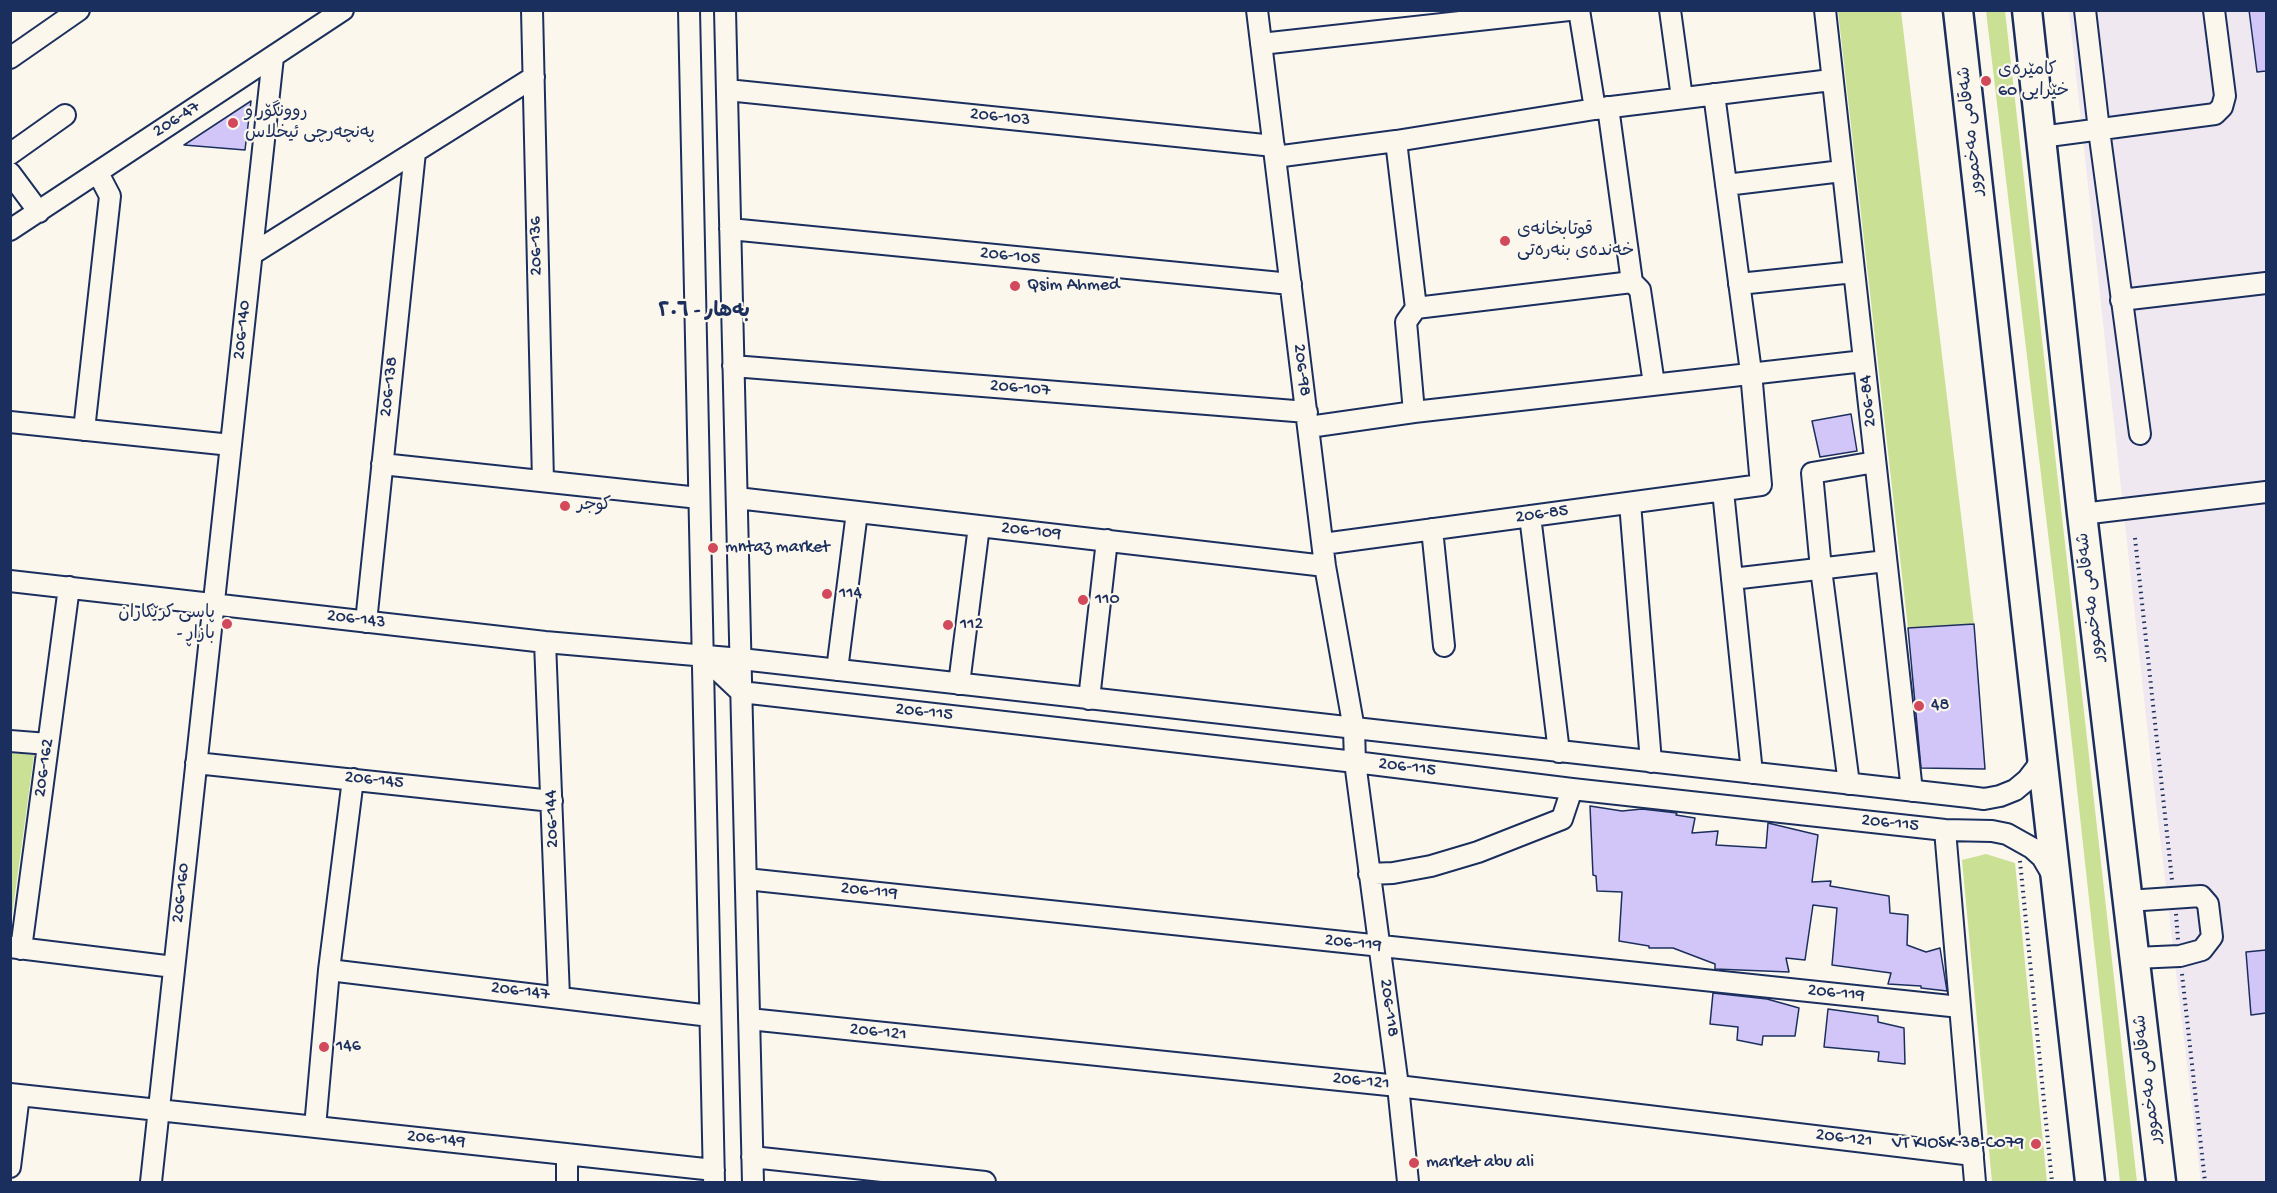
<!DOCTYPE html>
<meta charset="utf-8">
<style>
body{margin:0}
#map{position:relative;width:2277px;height:1193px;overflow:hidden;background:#fbf7ec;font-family:"Gochi Hand",sans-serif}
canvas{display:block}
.frame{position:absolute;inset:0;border:12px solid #1b2f5e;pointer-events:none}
</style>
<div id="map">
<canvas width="2277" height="1193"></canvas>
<div class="frame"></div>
</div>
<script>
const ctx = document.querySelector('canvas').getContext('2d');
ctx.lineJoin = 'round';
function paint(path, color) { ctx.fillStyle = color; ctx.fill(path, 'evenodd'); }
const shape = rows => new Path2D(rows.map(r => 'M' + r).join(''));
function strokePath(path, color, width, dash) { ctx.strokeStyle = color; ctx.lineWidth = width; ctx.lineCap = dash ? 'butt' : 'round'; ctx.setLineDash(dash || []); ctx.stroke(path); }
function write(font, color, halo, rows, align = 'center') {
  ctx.font = font + ' "Gochi Hand","Playpen Sans Arabic",sans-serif'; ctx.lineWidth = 4.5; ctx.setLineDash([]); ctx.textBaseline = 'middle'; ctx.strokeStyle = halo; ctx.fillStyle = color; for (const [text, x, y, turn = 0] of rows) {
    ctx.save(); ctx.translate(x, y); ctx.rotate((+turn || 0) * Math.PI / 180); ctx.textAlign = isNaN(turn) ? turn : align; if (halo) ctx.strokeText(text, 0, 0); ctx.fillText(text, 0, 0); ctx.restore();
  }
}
const built = shape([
 [2069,11,2266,11,2266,1182,2201,1182,2150,753]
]);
const green = shape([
 [1838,11,1901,11,1974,624,1908,628],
 [1986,11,2005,11,2137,1182,2120,1182,2061,643],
 [11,753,34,755,11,923,10,753],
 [1986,854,2015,863,2047,1182,1992,1182,1962,860]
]);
const building = shape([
 [2249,10,2266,10,2266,71,2257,72,2249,10],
 [251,101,245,150,184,145,251,101],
 [1851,414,1857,451,1820,457,1812,421,1851,414],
 [1974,624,1985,769,1921,768,1908,628,1974,624],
 [1590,806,1622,811,1642,809,1677,813,1676,815,1695,818,1692,833,1718,831,1716,845,1766,848,1768,823,1818,835,1812,882,1831,881,1830,886,1889,896,1890,913,1908,915,1907,945,1926,952,1940,948,1947,991,1921,988,1921,986,1888,984,1891,973,1832,965,1837,908,1813,905,1805,960,1786,958,1789,972,1715,969,1715,964,1673,948,1649,948,1649,946,1619,941,1622,892,1597,891,1596,876,1593,875,1590,806],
 [2266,950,2266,1013,2251,1015,2246,952,2266,950],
 [1713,993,1767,999,1799,1008,1795,1036,1763,1036,1762,1045,1737,1040,1738,1027,1710,1024,1713,993],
 [1828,1009,1878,1016,1878,1022,1904,1028,1905,1064,1878,1061,1879,1052,1824,1047,1828,1009]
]);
const path = shape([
 [2135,538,2172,880],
 [2020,861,2052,1182],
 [2176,914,2178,940],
 [2182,974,2205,1182]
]);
const minor = shape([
 [532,10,543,481],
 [689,10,714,1182],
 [725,10,753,1182],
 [1257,10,1325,566,1354,729,1355,762,1398,1086,1408,1182],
 [1579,10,1595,109],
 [1670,10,1682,98],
 [1825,10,1912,791],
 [2085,10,2099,130,2140,434],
 [1261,44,1569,10],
 [10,58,79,10],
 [727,90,1274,146],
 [1608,107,1632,282,1640,290,1654,384],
 [2041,137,2215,114,2222,107,2225,96,2214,10],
 [1396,141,1416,308],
 [10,154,65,115],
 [1275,157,1396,141,1595,109,1831,80],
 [10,173,39,212],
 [1726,185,1842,171],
 [730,229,1291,284],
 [10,230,343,10],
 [252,254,534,77],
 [1739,284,1854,272],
 [2121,300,2266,283],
 [733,366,1307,412],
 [1414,412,1406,322,1416,308,1632,282],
 [10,422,231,445],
 [1309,427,1414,412,1864,361],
 [84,430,110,196,98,173],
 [382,464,699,498],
 [1723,491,1752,773],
 [737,498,1325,566],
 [1630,503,1651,762],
 [2082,514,2266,492],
 [1530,516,1559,752],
 [1432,529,1444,646],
 [1323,544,1761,485,1751,372,1714,94],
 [1732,579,1886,561],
 [10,581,545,642,741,659,1969,797,1984,799,2000,796,2015,790,2027,780,2037,767,2042,753],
 [366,622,415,152],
 [545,642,559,997],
 [703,656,741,692,1355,762,1572,789,1945,830,1992,831,2007,834,2032,848,2042,857,2052,874],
 [837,670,857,512],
 [959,684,979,526],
 [1089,699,1107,540],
 [10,741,48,744],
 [196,763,552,801],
 [1849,784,1821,569,1812,473,1875,462],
 [1945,830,1975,1182],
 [1369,874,1393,873,1431,866,1478,852,1562,819,1572,789],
 [746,879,1960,1007],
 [2128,901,2201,896,2208,904,2212,937,2202,950,2180,956,2135,958],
 [10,947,174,967],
 [21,949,69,587],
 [329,970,710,1016],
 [749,1019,1398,1086,1973,1155],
 [10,1094,714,1170],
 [315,1127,329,970,353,779],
 [567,1154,567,1182],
 [752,1157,985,1182],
 [10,1167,19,1095],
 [151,1182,273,57]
]);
const highway = shape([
 [1958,10,2090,1182],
 [2027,10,2082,514,2161,1182]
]);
const markers = [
 [1986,81,6,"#d1495b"],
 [233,123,6,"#d1495b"],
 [1505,241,6,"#d1495b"],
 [1015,286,6,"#d1495b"],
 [565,506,6,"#d1495b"],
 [713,548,6,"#d1495b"],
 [827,594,6,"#d1495b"],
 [1083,600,6,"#d1495b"],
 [227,624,6,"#d1495b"],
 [948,625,6,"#d1495b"],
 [1919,706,6,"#d1495b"],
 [324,1047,6,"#d1495b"],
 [2036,1144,6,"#d1495b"],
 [1414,1163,6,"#d1495b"]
];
const poiNames = [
 ["کامێرەی",1998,71],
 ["خێرایی 60",1998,92],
 ["روونگۆر و",245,113],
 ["په‌نچه‌رچی ئیخلاس",245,134],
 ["قوتابخانەی",1517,231],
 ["خەندەی بنەرەتی",1517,252],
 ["Qsim Ahmed",1027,286],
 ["كوجر",577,506],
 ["mntaz market",725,548],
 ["114",839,594],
 ["110",1095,600],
 ["پاسی کرێکاران",215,614,"right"],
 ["- بازاڕ",215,635,"right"],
 ["112",960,625],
 ["48",1931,706],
 ["146",336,1047],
 ["VT KIOSK 38-C079",2024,1144,"right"],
 ["market abu ali",1426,1163]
];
const streetNames = [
 ["206-103",1000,118,6],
 ["206-47",177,120,-33],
 ["شەقامی مەخموور",1972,131,-96],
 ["206-136",537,246,-91],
 ["206-105",1010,257,6],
 ["206-140",243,330,-84],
 ["206-98",1301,370,83],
 ["206-138",390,387,-84],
 ["206-107",1020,389,5],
 ["206-84",1869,401,-96],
 ["206-85",1542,515,-8],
 ["206-109",1031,532,6],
 ["شەقامی مەخموور",2092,597,-97],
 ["206-143",356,620,7],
 ["206-115",924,713,6],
 ["206-162",45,768,-82],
 ["206-115",1407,768,7],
 ["206-145",374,781,6],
 ["206-144",553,819,-92],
 ["206-115",1890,824,6],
 ["206-119",869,892,6],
 ["206-160",182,893,-84],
 ["206-119",1353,944,6],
 ["206-147",520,992,7],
 ["206-119",1836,994,6],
 ["206-118",1388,1008,82],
 ["206-121",878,1033,6],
 ["شەقامی مەخموور",2149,1079,-97],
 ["206-121",1361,1082,6],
 ["206-121",1844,1139,7],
 ["206-149",436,1140,6]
];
const neighbourhoodNames = [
 ["بەهار - ٢٠٦",704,313]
];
paint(built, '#efe8f0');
paint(green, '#cae095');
paint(building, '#d2c6f8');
strokePath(building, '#1b2f5e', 1.5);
strokePath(minor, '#1b2f5e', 24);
strokePath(highway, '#1b2f5e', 33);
strokePath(path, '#1b2f5e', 4, [1.5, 4.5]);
strokePath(minor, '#fbf7ec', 20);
strokePath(highway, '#fbf7ec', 28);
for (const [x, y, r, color] of markers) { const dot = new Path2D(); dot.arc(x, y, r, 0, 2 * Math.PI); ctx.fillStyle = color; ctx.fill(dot); strokePath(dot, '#fbf7ec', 2); }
write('18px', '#1b2f5e', '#fbf7ec', poiNames, 'left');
write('18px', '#1b2f5e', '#fbf7ec', streetNames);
write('bold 20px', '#1b2f5e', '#fbf7ec', neighbourhoodNames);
</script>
